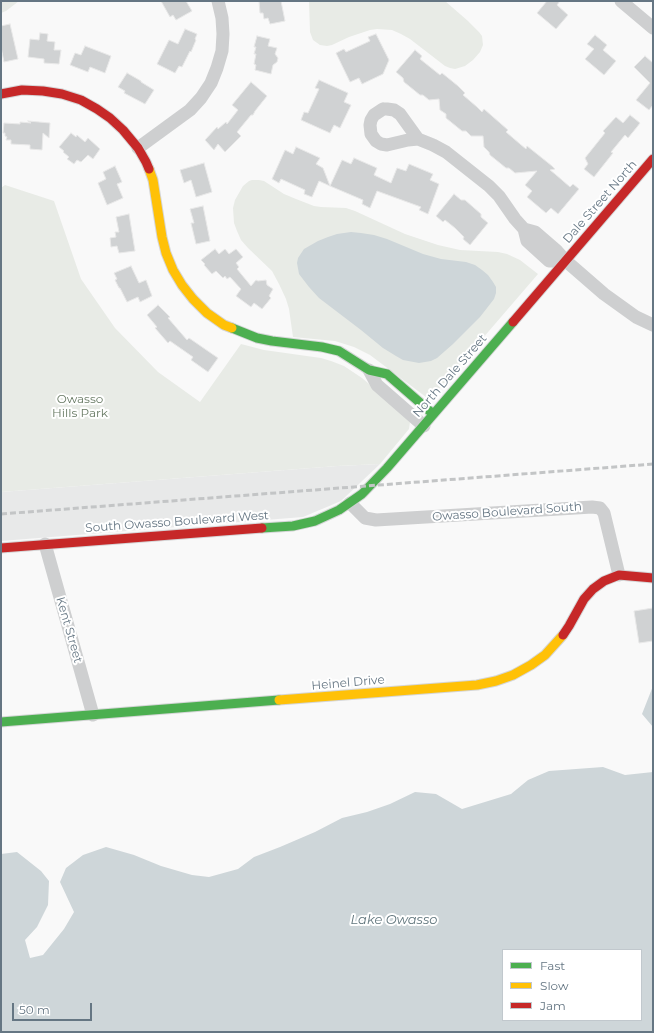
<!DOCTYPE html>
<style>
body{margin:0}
#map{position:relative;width:654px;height:1033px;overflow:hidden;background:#f9f9f9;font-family:Montserrat,sans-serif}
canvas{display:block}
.frame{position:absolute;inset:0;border:2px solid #657683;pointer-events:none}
.legend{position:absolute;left:502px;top:949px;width:140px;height:72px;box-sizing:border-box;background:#fff;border:1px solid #c1c8cd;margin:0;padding:5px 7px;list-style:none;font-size:12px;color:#657683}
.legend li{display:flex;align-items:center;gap:8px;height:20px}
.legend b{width:20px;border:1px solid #c1c8cd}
.scale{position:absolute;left:12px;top:1003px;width:80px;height:18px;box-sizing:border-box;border:2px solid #657683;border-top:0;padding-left:5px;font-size:12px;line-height:14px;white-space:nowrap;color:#657683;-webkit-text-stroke:3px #fff;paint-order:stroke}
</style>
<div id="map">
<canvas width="654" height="1033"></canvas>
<div class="frame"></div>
<ul class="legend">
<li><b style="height:5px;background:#4caf50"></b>Fast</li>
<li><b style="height:5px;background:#ffc107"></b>Slow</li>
<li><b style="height:5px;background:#c62828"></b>Jam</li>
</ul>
<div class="scale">50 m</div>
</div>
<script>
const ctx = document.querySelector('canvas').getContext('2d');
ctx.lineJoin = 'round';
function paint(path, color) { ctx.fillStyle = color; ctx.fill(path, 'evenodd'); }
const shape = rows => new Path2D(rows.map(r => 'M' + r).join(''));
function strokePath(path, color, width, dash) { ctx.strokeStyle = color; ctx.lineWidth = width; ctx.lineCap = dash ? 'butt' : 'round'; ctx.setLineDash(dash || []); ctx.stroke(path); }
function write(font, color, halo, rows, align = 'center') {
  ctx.font = font + ' Montserrat,sans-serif'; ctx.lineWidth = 4; ctx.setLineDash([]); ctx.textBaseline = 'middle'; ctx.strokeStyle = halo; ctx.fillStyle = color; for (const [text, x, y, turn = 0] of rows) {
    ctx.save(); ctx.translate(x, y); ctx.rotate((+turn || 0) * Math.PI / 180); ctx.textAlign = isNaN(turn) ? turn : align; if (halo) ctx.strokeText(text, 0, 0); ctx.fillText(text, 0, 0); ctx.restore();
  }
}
const built = shape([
 [380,464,341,501,303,517,1,541,1,492,337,466]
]);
const green = shape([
 [1,1,19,1,6,11,1,13],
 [309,1,445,1,468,21,479,32,482,36,483,45,480,52,473,60,465,66,455,69,450,68,445,66,410,39,401,34,392,30,377,29,370,30,349,37,332,45,327,46,320,45,313,40,310,32],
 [252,180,259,180,264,181,284,194,296,199,314,206,321,207,346,208,355,211,405,234,438,245,460,250,498,252,507,254,520,260,538,274,433,396,426,397,370,355,354,347,335,341,293,337,289,309,286,299,279,284,272,271,248,248,241,240,237,231,234,223,233,208,235,200,243,186,249,181],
 [5,185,54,201,81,279,115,328,158,372,200,402,241,344,264,350,321,358,331,361,344,366,362,378,407,416,410,422,409,429,380,464,337,466,1,492,1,188]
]);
const water = shape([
 [351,232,361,233,374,235,387,239,423,254,441,259,466,262,475,265,482,270,488,275,493,282,496,287,496,293,494,299,480,317,453,344,437,358,431,361,419,363,403,360,396,356,383,348,361,330,319,298,309,287,299,274,297,263,298,258,304,249,318,241,328,237,337,234],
 [653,686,653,727,642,714],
 [603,767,625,775,653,772,653,1032,1,1032,1,854,17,852,41,871,49,881,48,905,37,927,25,940,30,958,43,955,64,929,74,912,60,882,66,868,83,855,106,847,134,855,161,866,192,875,209,877,238,869,254,857,280,847,315,832,342,818,367,812,390,804,415,792,436,794,462,809,511,794,528,780,549,771],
 [503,950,641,950,641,1020,503,1020]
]);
const building = shape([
 [161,1,186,1,192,11,176,20,173,15,170,17,161,1],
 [259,1,281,1,285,21,270,24,268,18,264,19,263,13,260,13,259,1],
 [547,1,560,1,557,5,568,15,556,29,537,13,547,1],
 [10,24,18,59,4,62,1,47,1,26,10,24],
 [185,29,197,34,195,39,196,40,191,52,190,51,182,67,179,66,175,73,157,64,169,40,178,44,185,29],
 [40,33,48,34,47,41,55,42,54,50,61,50,59,64,44,63,44,59,28,57,30,39,39,40,40,33],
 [376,34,389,60,383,74,362,84,359,78,350,82,336,53,344,49,346,52,370,41,368,37,376,34],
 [595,35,607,45,603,50,616,61,604,75,585,59,594,49,587,44,595,35],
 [257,36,270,39,268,46,277,48,275,54,278,58,277,62,273,65,271,74,255,70,256,65,254,64,256,54,254,54,256,47,254,47,257,36],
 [85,46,111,56,105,73,90,67,88,72,70,65,75,53,81,55,85,46],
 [415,50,422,56,420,59,440,75,442,73,458,86,465,93,463,95,477,107,482,112,484,109,508,130,506,132,520,144,526,149,527,146,552,166,555,169,550,170,555,174,570,187,573,184,579,189,558,214,551,208,546,213,527,197,532,191,525,185,537,171,515,173,509,168,506,168,490,155,489,152,484,147,483,136,471,136,466,131,462,131,446,118,446,114,440,110,439,99,429,100,423,95,420,95,404,82,403,78,396,72,415,50],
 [645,56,653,63,653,105,649,110,636,100,650,83,634,67,645,56],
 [127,73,141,81,141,82,154,90,145,104,124,93,125,91,118,87,127,73],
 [319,80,348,93,344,102,351,105,340,128,334,125,330,133,301,120,304,112,308,113,319,89,315,88,319,80],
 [251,82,267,96,255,111,253,115,251,115,237,132,241,136,225,152,218,144,214,150,205,140,217,127,218,129,226,122,227,124,238,110,232,105,251,82],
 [630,115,640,123,637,127,628,138,625,135,611,152,613,153,594,177,584,169,588,164,585,158,605,133,603,131,616,117,623,123,630,115],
 [28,121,50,123,49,138,43,133,42,150,30,149,30,145,11,144,11,140,6,140,7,137,5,136,5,133,3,133,4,123,20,124,20,122,31,123,28,121],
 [71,133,76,137,77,135,85,142,88,138,100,149,93,159,88,155,81,162,77,160,74,164,67,159,69,157,63,152,64,151,59,147,71,133],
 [296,147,320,158,316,164,323,168,330,186,319,181,312,197,304,194,305,190,281,179,279,183,272,179,285,150,293,154,296,147],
 [354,158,377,168,374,175,391,183,397,168,406,171,409,164,433,174,430,180,439,184,428,214,419,210,421,207,377,191,370,208,362,204,363,200,330,186,342,160,351,164,354,158],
 [204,163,212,192,196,197,191,180,184,183,180,170,204,163],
 [115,166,122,182,117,184,123,198,107,205,98,183,106,179,103,172,115,166],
 [454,194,461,200,465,200,481,214,481,217,488,223,470,245,463,239,464,237,455,228,445,220,443,222,436,216,454,194],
 [203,206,210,241,196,244,191,223,194,223,190,209,203,206],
 [129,214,135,251,119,253,117,246,111,247,110,238,116,237,115,232,119,232,116,217,129,214],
 [215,249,219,254,225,249,229,254,236,249,243,257,236,263,239,267,237,269,251,286,256,280,258,281,266,280,267,285,273,289,269,296,271,298,262,309,254,303,251,307,236,296,241,289,230,277,227,279,225,276,223,278,216,271,212,274,204,265,205,264,201,260,215,249],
 [131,266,139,283,146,280,152,296,140,302,138,297,127,302,120,288,119,288,115,280,117,279,114,273,131,266],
 [158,305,170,317,168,318,187,340,189,338,218,358,208,372,191,360,193,357,170,341,168,343,155,328,157,327,147,315,158,305],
 [653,608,653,641,639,643,634,611,653,608]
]);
const street = shape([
 [621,1,653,28],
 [383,109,387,109,394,110,400,114,418,139,408,140,387,145,381,144,376,141,371,134,370,125,371,120,374,115,383,109],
 [418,139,433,145,446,152,489,186,499,196,515,219,524,229,527,241,549,261,566,261],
 [138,148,190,110,201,98,211,83,217,68,222,51,223,34,222,18,218,1],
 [524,229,535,232,557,251,566,261,604,294,636,317,653,325],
 [369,370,377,385,424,426],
 [350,503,365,518,376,520,592,507,600,508,604,513,619,575],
 [45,544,93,715]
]);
const fast = shape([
 [232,328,257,338,272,341,322,347,339,351,369,370,387,374,433,414],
 [262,528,293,526,315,521,339,510,362,494,387,468,513,322],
 [1,722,279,700]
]);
const slow = shape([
 [149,169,153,180,162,237,166,253,173,270,182,285,193,299,207,313,224,325,232,328],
 [279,700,477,685,496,681,513,675,531,665,545,655,563,635]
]);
const jam = shape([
 [1,94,22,90,43,91,62,94,81,100,97,109,110,118,123,130,138,148,146,162,149,169],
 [513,322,653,159],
 [1,548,262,528],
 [563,635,569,626,584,599,593,589,604,581,619,575,653,578]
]);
const rail = shape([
 [1,514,653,464]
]);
const streetNames = [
 ["Dale Street North",600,202,-49],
 ["North Dale Street",450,376,-49],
 ["Owasso Boulevard South",507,512,-4],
 ["South Owasso Boulevard West",177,522,-4],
 ["Kent Street",69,630,74],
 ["Heinel Drive",348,683,-5]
];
const parkNames = [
 ["Owasso",80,399],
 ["Hills Park",80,413]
];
const waterNames = [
 ["Lake Owasso",394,920]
];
paint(built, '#e8e9e9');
paint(green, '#e8ebe6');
paint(water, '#ced6d9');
paint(building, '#d0d2d3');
strokePath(building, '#e8e8e8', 1);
strokePath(fast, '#d5d6d7', 11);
strokePath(slow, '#d5d6d7', 11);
strokePath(jam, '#d5d6d7', 11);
strokePath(street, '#cecfd0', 13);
strokePath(fast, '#4caf50', 9);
strokePath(slow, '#ffc107', 9);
strokePath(jam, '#c62828', 9);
strokePath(rail, '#c3c5c6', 3, [6, 3]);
write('12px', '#657683', '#fff', streetNames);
write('12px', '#687a64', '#fff', parkNames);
write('italic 13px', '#60757c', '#fff', waterNames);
</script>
